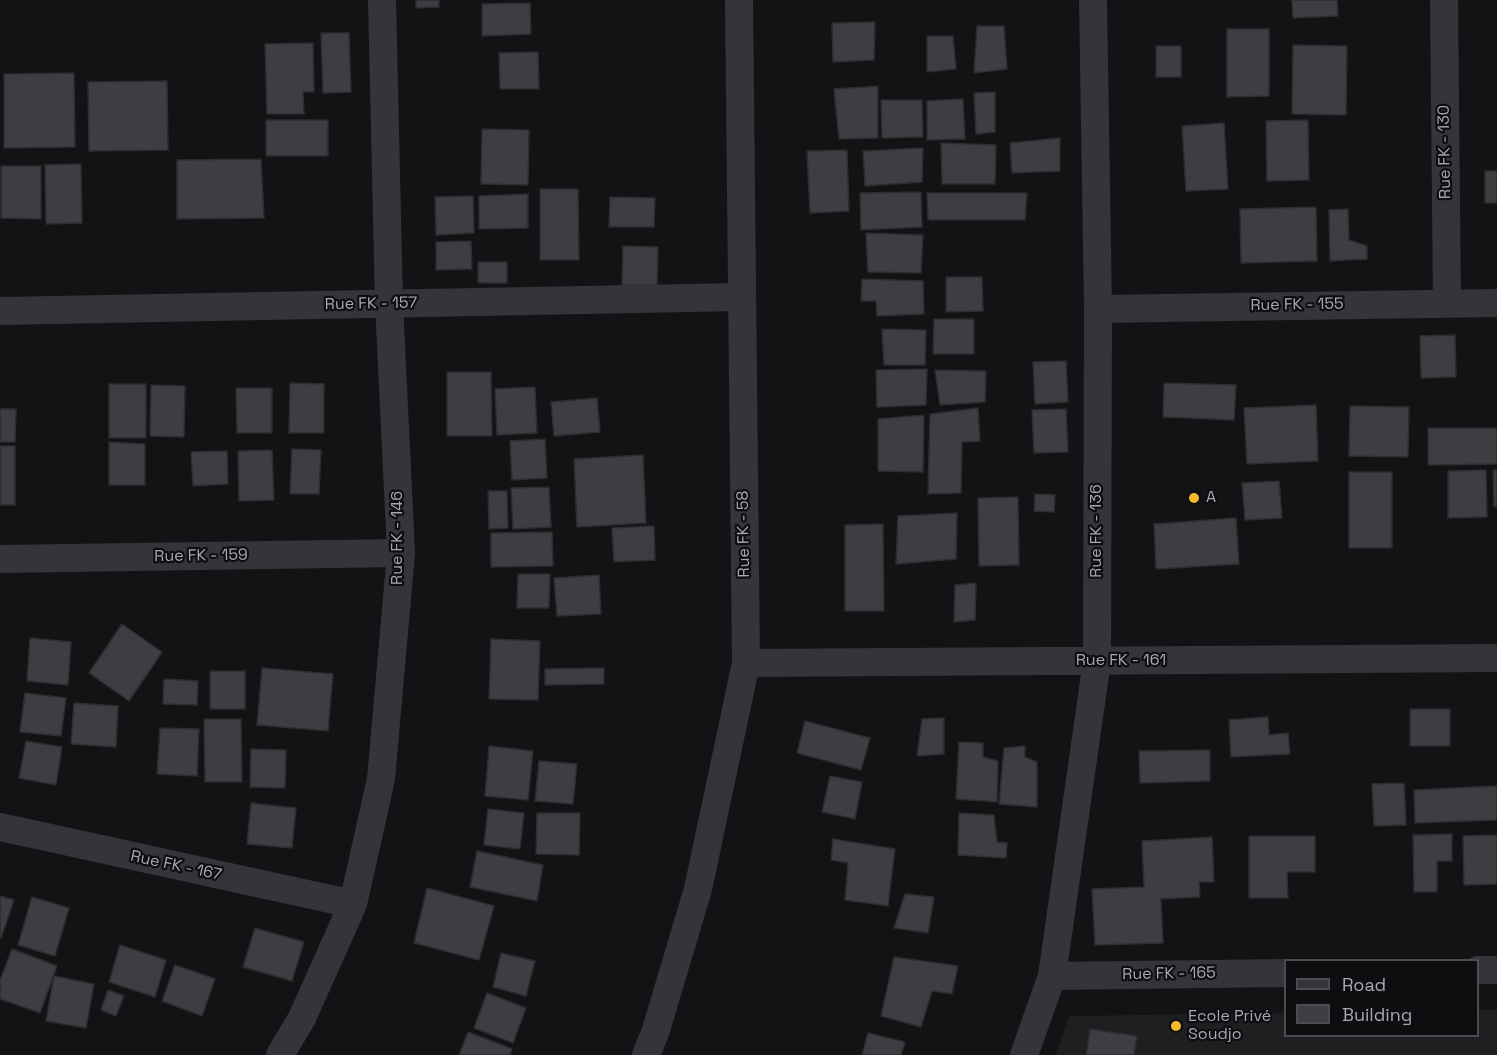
<!DOCTYPE html>
<meta charset="utf-8">
<style>
body{margin:0}
#map{position:relative;width:1497px;height:1055px;overflow:hidden;background:#131315;font-family:"Space Grotesk",sans-serif}
canvas{display:block}
.legend{position:absolute;left:1284px;top:959px;width:195px;height:78px;box-sizing:border-box;background:#0e0e10;border:2px solid #4a4c52;margin:0;padding:8px 10px;list-style:none;font-size:18px;color:#a4a9b5}
.legend li{display:flex;align-items:center;gap:12px;height:30px}
.legend b{width:30px;border:2px solid #4a4c52}
</style>
<div id="map">
<canvas width="1497" height="1055"></canvas>
<ul class="legend">
<li><b style="height:8px;background:#34353a"></b>Road</li>
<li><b style="height:16px;background:#3d3e42"></b>Building</li>
</ul>
</div>
<script>
const ctx = document.querySelector('canvas').getContext('2d');
ctx.lineJoin = 'round';
function paint(path, color) { ctx.fillStyle = color; ctx.fill(path, 'evenodd'); }
const shape = rows => new Path2D(rows.map(r => 'M' + r).join(''));
function strokePath(path, color, width, dash) { ctx.strokeStyle = color; ctx.lineWidth = width; ctx.lineCap = dash ? 'butt' : 'round'; ctx.setLineDash(dash || []); ctx.stroke(path); }
function write(font, color, halo, rows, align = 'center') {
  ctx.font = font + ' "Space Grotesk",sans-serif'; ctx.lineWidth = 4.5; ctx.setLineDash([]); ctx.textBaseline = 'middle'; ctx.strokeStyle = halo; ctx.fillStyle = color; for (const [text, x, y, turn = 0] of rows) {
    ctx.save(); ctx.translate(x, y); ctx.rotate((+turn || 0) * Math.PI / 180); ctx.textAlign = isNaN(turn) ? turn : align; if (halo) ctx.strokeText(text, 0, 0); ctx.fillText(text, 0, 0); ctx.restore();
  }
}
const built = shape([
 [1478,1010,1497,1010,1497,1055,1056,1055,1069,1016,1285,1013,1286,1036,1478,1036]
]);
const building = shape([
 [416,0,439,0,439,7,416,8,416,0],
 [1292,0,1337,0,1338,16,1293,18,1292,0],
 [530,3,531,34,482,36,482,4,530,3],
 [875,22,874,60,833,62,832,23,875,22],
 [977,26,1004,26,1007,69,974,73,977,26],
 [1227,29,1269,29,1269,96,1227,97,1227,29],
 [321,33,349,33,351,92,323,93,321,33],
 [927,36,953,36,956,69,927,72,927,36],
 [313,43,314,92,303,92,304,114,267,114,265,44,313,43],
 [1293,45,1347,46,1346,115,1292,114,1293,45],
 [1156,46,1181,46,1181,77,1156,77,1156,46],
 [538,52,539,89,500,89,499,53,538,52],
 [74,73,75,147,4,148,4,74,74,73],
 [167,81,168,150,89,151,88,82,167,81],
 [878,86,878,138,839,139,834,89,878,86],
 [995,92,995,132,976,134,974,93,995,92],
 [963,99,965,139,927,140,927,101,963,99],
 [881,100,922,100,923,137,882,138,881,100],
 [266,120,328,120,328,156,266,156,266,120],
 [1308,120,1309,180,1267,181,1266,121,1308,120],
 [1224,123,1228,189,1186,191,1182,126,1224,123],
 [482,129,529,130,528,185,481,184,482,129],
 [1060,138,1060,171,1012,173,1010,143,1060,138],
 [941,143,996,145,995,184,942,184,941,143],
 [923,148,922,182,865,186,863,151,923,148],
 [847,150,849,211,810,213,807,151,847,150],
 [261,159,264,218,177,219,177,160,261,159],
 [81,164,82,223,46,224,45,165,81,164],
 [1,166,41,166,41,219,1,218,1,166],
 [1485,171,1497,171,1497,203,1485,203,1485,171],
 [540,189,578,189,579,260,540,260,540,189],
 [921,192,922,227,861,230,860,193,921,192],
 [927,193,1027,193,1025,220,928,220,927,193],
 [528,194,528,228,479,229,479,196,528,194],
 [473,196,474,233,436,235,435,197,473,196],
 [610,197,655,198,654,227,609,227,610,197],
 [1316,207,1317,261,1241,263,1240,209,1316,207],
 [1348,209,1349,240,1367,246,1367,259,1330,261,1329,210,1348,209],
 [866,233,923,235,921,273,868,272,866,233],
 [471,241,472,269,436,270,436,242,471,241],
 [623,246,658,247,657,285,622,285,623,246],
 [478,262,507,262,507,283,478,283,478,262],
 [946,277,982,277,983,311,946,312,946,277],
 [862,279,923,281,924,314,877,316,876,301,861,301,862,279],
 [934,319,974,319,974,354,933,354,934,319],
 [882,329,926,330,925,365,884,365,882,329],
 [1455,335,1456,377,1421,378,1420,336,1455,335],
 [1066,361,1068,402,1035,404,1033,362,1066,361],
 [927,369,926,405,877,407,876,370,927,369],
 [935,370,986,371,985,402,940,405,935,370],
 [447,372,491,372,492,436,447,436,447,372],
 [290,383,324,384,324,433,289,433,290,383],
 [1164,383,1236,385,1234,420,1163,417,1164,383],
 [109,384,146,384,146,438,109,438,109,384],
 [151,385,185,386,184,437,150,436,151,385],
 [535,387,537,433,497,435,495,389,535,387],
 [236,388,272,388,272,433,237,433,236,388],
 [597,398,600,432,554,436,551,402,597,398],
 [1316,405,1318,461,1247,464,1244,408,1316,405],
 [1350,406,1409,407,1408,457,1349,456,1350,406],
 [978,408,980,441,962,442,961,493,928,494,930,414,978,408],
 [0,409,16,409,15,442,0,442,0,409],
 [1066,409,1068,452,1034,453,1032,410,1066,409],
 [924,415,923,472,878,471,878,419,924,415],
 [1428,428,1497,428,1497,464,1428,465,1428,428],
 [545,439,547,478,512,480,510,441,545,439],
 [109,442,145,444,145,485,109,485,109,442],
 [0,446,15,446,15,505,0,505,0,446],
 [292,449,321,450,319,494,290,494,292,449],
 [272,450,274,500,239,501,238,451,272,450],
 [227,451,228,484,193,486,191,452,227,451],
 [643,455,646,523,577,527,574,459,643,455],
 [1486,470,1487,517,1448,518,1448,471,1486,470],
 [1493,470,1497,470,1497,507,1494,507,1493,470],
 [1349,472,1392,472,1392,548,1349,548,1349,472],
 [1279,481,1282,518,1245,520,1242,483,1279,481],
 [549,487,551,527,513,529,511,488,549,487],
 [488,491,507,491,508,528,489,529,488,491],
 [1035,494,1055,495,1054,512,1034,511,1035,494],
 [1018,497,1019,565,979,566,978,498,1018,497],
 [957,513,956,559,896,564,898,516,957,513],
 [1236,518,1239,564,1156,569,1154,524,1236,518],
 [883,524,884,611,845,611,845,525,883,524],
 [654,526,655,560,614,562,612,528,654,526],
 [552,532,553,566,491,567,491,533,552,532],
 [518,574,550,574,549,608,517,608,518,574],
 [599,575,601,614,557,616,554,578,599,575],
 [976,583,975,620,954,622,955,585,976,583],
 [122,624,162,652,129,701,89,673,122,624],
 [30,638,71,642,68,685,27,681,30,638],
 [491,639,540,641,538,700,489,699,491,639],
 [262,668,333,674,328,731,257,725,262,668],
 [604,668,604,684,545,685,545,669,604,668],
 [210,671,245,671,245,709,210,709,210,671],
 [164,679,198,681,197,705,163,704,164,679],
 [25,693,66,698,61,736,20,732,25,693],
 [74,703,118,706,116,747,71,744,74,703],
 [1410,709,1450,709,1450,746,1410,746,1410,709],
 [1268,717,1269,735,1288,733,1290,754,1231,757,1229,720,1268,717],
 [944,718,944,754,917,756,922,719,944,718],
 [204,719,241,719,242,782,205,782,204,719],
 [805,721,870,738,861,770,797,753,805,721],
 [160,728,199,729,197,776,157,774,160,728],
 [26,741,62,747,56,785,19,778,26,741],
 [959,742,983,743,983,757,998,761,997,802,956,799,959,742],
 [489,746,533,751,528,800,485,796,489,746],
 [1025,746,1025,757,1037,762,1037,807,999,804,1004,748,1025,746],
 [251,749,286,750,285,788,250,787,251,749],
 [1210,750,1210,781,1140,783,1139,751,1210,750],
 [539,761,577,764,573,804,535,801,539,761],
 [830,776,862,782,855,819,822,812,830,776],
 [1404,783,1406,825,1374,826,1372,784,1404,783],
 [1497,786,1497,820,1415,823,1414,790,1497,786],
 [251,803,296,808,292,848,247,844,251,803],
 [488,809,524,813,520,849,484,845,488,809],
 [537,813,580,813,579,855,536,854,537,813],
 [959,813,994,815,997,842,1007,843,1006,858,958,855,959,813],
 [1452,834,1452,861,1437,861,1437,892,1414,892,1413,835,1452,834],
 [1497,835,1497,884,1464,885,1463,836,1497,835],
 [1249,836,1315,836,1315,872,1287,872,1288,898,1249,898,1249,836],
 [1212,837,1214,882,1199,882,1200,897,1161,899,1163,943,1095,945,1092,889,1144,887,1142,841,1212,837],
 [833,839,895,849,888,906,845,900,848,863,831,860,833,839],
 [477,851,543,865,537,901,470,887,477,851],
 [427,888,494,906,479,960,414,943,427,888],
 [905,894,934,897,928,933,894,928,905,894],
 [0,896,14,900,1,938,0,937,0,896],
 [32,897,69,908,55,956,18,945,32,897],
 [255,928,304,942,292,981,243,967,255,928],
 [120,945,166,960,155,997,109,982,120,945],
 [12,949,57,966,40,1013,0,999,0,980,12,949],
 [501,953,535,961,526,996,493,987,501,953],
 [894,957,958,966,952,994,932,991,921,1027,881,1016,894,957],
 [175,965,215,979,202,1016,162,1001,175,965],
 [54,976,94,984,86,1028,46,1021,54,976],
 [108,990,124,996,116,1016,101,1010,108,990],
 [487,993,526,1008,513,1043,474,1028,487,993],
 [1090,1029,1137,1036,1134,1055,1086,1055,1090,1029],
 [468,1032,512,1049,510,1055,459,1055,468,1032],
 [868,1033,905,1042,901,1055,862,1055,868,1033]
]);
const minor = shape([
 [1444,0,1447,303],
 [1098,309,1497,303],
 [0,311,741,297],
 [0,559,401,553],
 [746,663,1497,658],
 [0,827,353,904],
 [1478,970,1497,970],
 [1052,976,1286,973],
 [280,1055,302,1018,353,904,381,779,401,553,389,303,382,0],
 [646,1055,656,1030,698,889,746,663,739,0],
 [1024,1055,1052,976,1097,661,1098,309,1093,0]
]);
const markers = [
 [1194,498,6,"#f3bb2c"],
 [1176,1026,6,"#f3bb2c"]
];
const streetNames = [
 ["Rue FK - 130",1445,152,-91],
 ["Rue FK - 157",371,304,-1],
 ["Rue FK - 155",1297,305,-1],
 ["Rue FK - 136",1097,531,-90],
 ["Rue FK - 58",744,534,-91],
 ["Rue FK - 146",398,538,-90],
 ["Rue FK - 159",201,556,-1],
 ["Rue FK - 161",1121,661],
 ["Rue FK - 167",176,866,12],
 ["Rue FK - 165",1169,974,-1]
];
const poiNames = [
 ["A",1206,498],
 ["Ecole Privé",1188,1017],
 ["Soudjo",1188,1035]
];
paint(built, '#1f1f22');
paint(building, '#3d3e42');
strokePath(building, '#2d2d31', 1.5);
strokePath(minor, '#34353a', 28);
for (const [x, y, r, color] of markers) { const dot = new Path2D(); dot.arc(x, y, r, 0, 2 * Math.PI); ctx.fillStyle = color; ctx.fill(dot); strokePath(dot, '#0e0e10', 2); }
write('16px', '#a4a9b5', '#0e0e10', streetNames);
write('16px', '#a4a9b5', '#0e0e10', poiNames, 'left');
</script>
